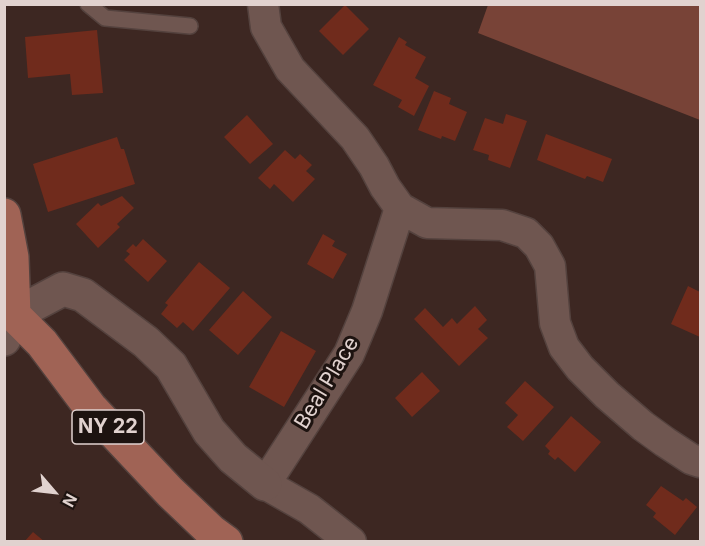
<!DOCTYPE html>
<style>
body{margin:0}
#map{position:relative;width:705px;height:546px;overflow:hidden;background:#3d2722;font-family:Inter,sans-serif}
canvas{display:block}
.frame{position:absolute;inset:0;border:6px solid #e1d2cf;pointer-events:none}
.north{position:absolute;left:24px;top:462px;width:60px;height:60px;-webkit-text-stroke:4px #1d1310;paint-order:stroke;rotate:118deg;font-size:16px;font-weight:700;line-height:24px;text-align:center;color:#e1d2cf}
.north::after{content:'';display:block;margin:auto;width:21px;height:27px;background:#e1d2cf;clip-path:polygon(50% 0,100% 100%,50% 72%,0 100%)}
</style>
<div id="map">
<canvas width="705" height="546"></canvas>
<div class="frame"></div>
<div class="north">N</div>
</div>
<script>
const ctx = document.querySelector('canvas').getContext('2d');
ctx.lineJoin = 'round';
function paint(path, color) { ctx.fillStyle = color; ctx.fill(path, 'evenodd'); }
const shape = rows => new Path2D(rows.map(r => 'M' + r).join(''));
function strokePath(path, color, width, dash) { ctx.strokeStyle = color; ctx.lineWidth = width; ctx.lineCap = dash ? 'butt' : 'round'; ctx.setLineDash(dash || []); ctx.stroke(path); }
function write(font, color, halo, rows, align = 'center') {
  ctx.font = font + ' Inter,sans-serif'; ctx.lineWidth = 6; ctx.setLineDash([]); ctx.textBaseline = 'middle'; ctx.strokeStyle = halo; ctx.fillStyle = color; for (const [text, x, y, turn = 0] of rows) {
    ctx.save(); ctx.translate(x, y); ctx.rotate((+turn || 0) * Math.PI / 180); ctx.textAlign = isNaN(turn) ? turn : align; if (halo) ctx.strokeText(text, 0, 0); ctx.fillText(text, 0, 0); ctx.restore();
  }
}
const green = shape([
 [488,5,700,5,700,120,478,33]
]);
const building = shape([
 [345,5,369,29,343,55,319,31],
 [97,30,103,93,72,95,70,74,28,78,25,37],
 [399,37,407,42,405,45,426,57,415,78,429,86,414,116,398,107,402,100,373,85],
 [434,91,451,98,449,104,467,112,455,141,442,136,441,139,418,130],
 [506,114,527,121,510,168,488,160,489,155,473,150,485,118,503,124],
 [247,115,273,144,250,164,224,137],
 [546,134,612,159,603,182,587,176,585,179,537,160],
 [117,137,121,149,124,149,135,184,48,212,33,164],
 [285,150,295,159,300,154,312,165,306,171,315,179,293,202,274,184,270,189,258,178],
 [122,196,134,208,117,224,120,227,98,248,76,224,98,203,101,206],
 [323,234,335,241,332,246,347,254,333,279,307,264],
 [143,239,167,261,148,282,124,260,130,254,126,251,133,244,136,247],
 [199,262,230,288,193,331,183,322,177,328,161,314,168,305,165,303],
 [688,286,700,292,700,337,671,324],
 [243,291,272,317,238,355,209,330],
 [475,306,487,320,478,329,488,338,459,366,414,319,425,308,443,327,452,318,457,324],
 [281,331,316,351,284,407,249,387],
 [422,372,440,391,412,417,395,398],
 [525,381,554,407,523,441,507,427,518,415,505,403],
 [571,416,601,442,575,472,558,457,555,460,548,454,550,451,545,446],
 [661,486,683,501,686,498,697,507,675,535,653,517,656,513,646,505],
 [33,532,45,542,24,542]
]);
const service = shape([
 [88,4,105,18,190,26]
]);
const minor = shape([
 [263,4,266,27,290,69,355,138,374,166,385,187,400,208,427,223,502,225,526,233,539,246,550,266,555,323,564,347,580,368,607,395,643,426,665,442,691,459,700,462],
 [351,542,309,509,265,484,349,354,367,311,400,208]
]);
const tertiary = shape([
 [4,339,14,315,63,289,83,295,146,342,171,366,209,431,233,458,265,484]
]);
const primary = shape([
 [4,215,12,257,14,315],
 [4,297,14,315,42,343,90,407,170,492,211,531,226,542]
]);
const shields = [
 [108,427,72]
];
const shieldNames = [
 ["NY 22",108,427]
];
const streetNames = [
 ["Beal Place",327,383,-59]
];
paint(green, '#784337');
paint(building, '#702b1c');
strokePath(service, '#54423e', 18);
strokePath(minor, '#54423e', 33);
strokePath(tertiary, '#54423e', 36);
strokePath(primary, '#54423e', 36);
strokePath(service, '#6f5650', 15);
strokePath(minor, '#6f5650', 30);
strokePath(tertiary, '#6f5650', 33);
strokePath(primary, '#a06355', 33);
for (const [x, y, w] of shields) { const box = new Path2D(); box.roundRect(x - w / 2, y - 17, w, 34, 4.5); ctx.fillStyle = '#1d1310'; ctx.fill(box); strokePath(box, '#e1d2cf', 1.5); }
write('bold 20px', '#e1d2cf', null, shieldNames);
write('21px', '#e1d2cf', '#1d1310', streetNames);
</script>
